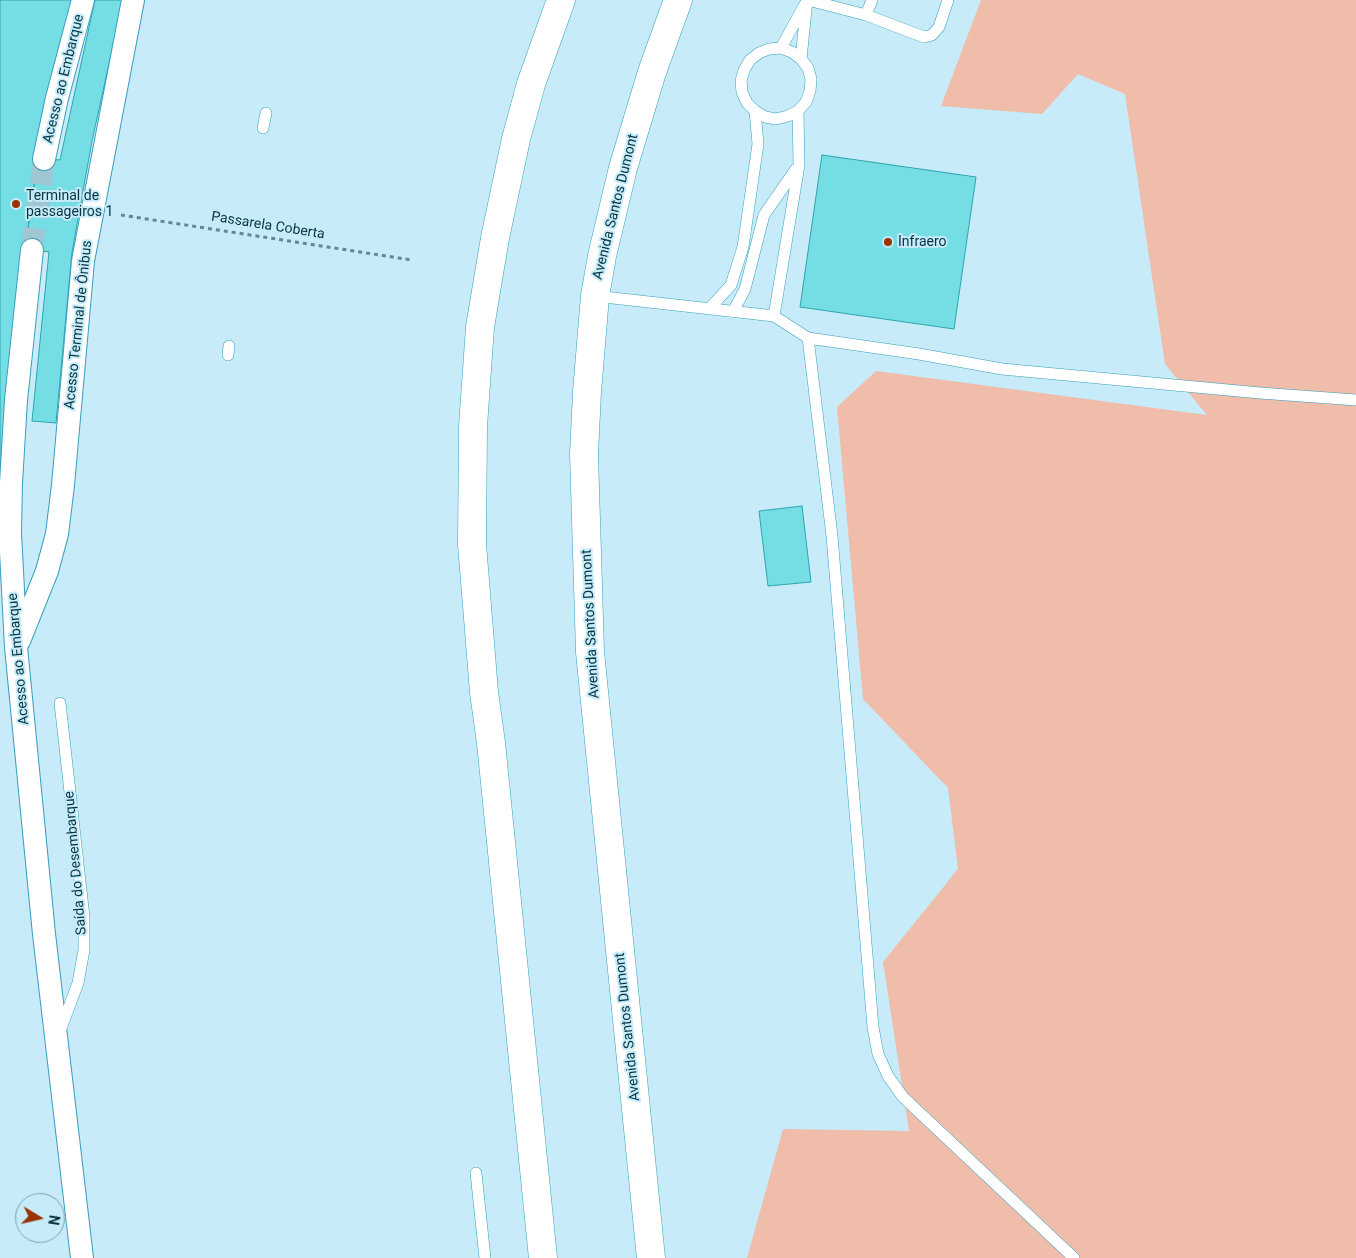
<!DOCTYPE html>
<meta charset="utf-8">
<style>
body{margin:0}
#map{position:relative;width:1356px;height:1258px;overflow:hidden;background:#c7ebf8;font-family:Roboto,sans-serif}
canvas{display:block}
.north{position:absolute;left:15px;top:1193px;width:50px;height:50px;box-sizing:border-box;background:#c7ebf8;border:1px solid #79a2af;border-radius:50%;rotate:99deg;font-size:14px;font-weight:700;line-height:20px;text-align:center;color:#053441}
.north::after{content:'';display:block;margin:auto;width:18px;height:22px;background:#993400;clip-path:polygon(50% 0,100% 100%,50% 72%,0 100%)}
</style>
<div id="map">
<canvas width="1356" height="1258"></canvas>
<div class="north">N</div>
</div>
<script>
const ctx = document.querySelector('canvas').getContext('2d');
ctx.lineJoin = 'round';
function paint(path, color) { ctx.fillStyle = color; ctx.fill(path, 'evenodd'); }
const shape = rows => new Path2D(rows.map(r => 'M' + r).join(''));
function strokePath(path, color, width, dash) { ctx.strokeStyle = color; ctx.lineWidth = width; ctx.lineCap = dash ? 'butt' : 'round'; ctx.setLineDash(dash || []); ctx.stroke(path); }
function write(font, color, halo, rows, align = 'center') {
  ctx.font = font + ' Roboto,sans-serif'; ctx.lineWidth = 4; ctx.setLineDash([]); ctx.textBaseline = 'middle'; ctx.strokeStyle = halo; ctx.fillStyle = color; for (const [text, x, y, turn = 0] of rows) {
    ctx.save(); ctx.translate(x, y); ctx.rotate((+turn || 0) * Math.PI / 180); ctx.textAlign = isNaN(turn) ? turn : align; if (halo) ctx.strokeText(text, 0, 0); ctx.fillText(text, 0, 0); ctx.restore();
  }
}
const green = shape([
 [981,0,1356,0,1356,1258,747,1258,783,1129,909,1131,883,962,958,869,948,788,863,699,837,407,876,371,1207,415,1165,364,1125,94,1078,74,1042,114,941,106]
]);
const building = shape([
 [0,0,73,0,38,158,25,249,6,465,0,465,0,0],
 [95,0,123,0,92,141,72,252,56,423,32,421,49,252,25,249,38,158,60,160,95,0],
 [822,155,976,177,954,329,800,307,822,155],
 [802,506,811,582,768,586,759,511,802,506]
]);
const streetTunnel = shape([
 [32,250,44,159]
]);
const path = shape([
 [121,215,412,260]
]);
const lane = shape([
 [808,0,866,15,924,37,932,35,939,27,948,0],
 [866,15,872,0],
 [781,48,805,4],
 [801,59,807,0],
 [263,128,266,113],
 [595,296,774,316,808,338,919,354,1002,369,1260,393,1356,400],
 [709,309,731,285,743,247,758,144,755,111],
 [733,312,745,289,764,215,796,169],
 [774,316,799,165,798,111,806,102,810,91,811,79,808,68,801,59,792,52,781,48,769,49,759,53,750,60,744,70,741,81,742,92,747,103,755,111,765,117,776,119,788,116,798,111],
 [808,338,832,536,873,1027,878,1054,888,1076,903,1097,1074,1258],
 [228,355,229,346],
 [60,703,84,917,84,950,78,983,60,1031],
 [476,1173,485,1258]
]);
const street = shape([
 [44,159,57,98,83,0],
 [32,250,16,400,11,483,10,533,16,647,44,934,82,1258],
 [19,641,47,571,57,534,63,485,83,261,133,0]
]);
const secondary = shape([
 [543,1258,491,743,484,692,472,544,473,426,480,327,495,238,516,139,531,84,561,0],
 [651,1258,590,652,584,454,587,392,595,296,602,256,623,168,652,72,678,0]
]);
const markers = [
 [16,204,5,"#993400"],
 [888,242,5,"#993400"]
];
const streetNames = [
 ["Acesso ao Embarque",64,79,-76],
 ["Avenida Santos Dumont",616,207,-76],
 ["Passarela Coberta",268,226,9],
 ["Acesso Terminal de Ônibus",79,325,-84],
 ["Avenida Santos Dumont",591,624,-93],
 ["Acesso ao Embarque",19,659,-95],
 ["Saída do Desembarque",76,863,-95],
 ["Avenida Santos Dumont",628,1027,-96]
];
const poiNames = [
 ["Terminal de",26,196],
 ["passageiros 1",26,212],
 ["Infraero",898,242]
];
paint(green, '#efbdaa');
paint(building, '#75dee5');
strokePath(building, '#2aa6ae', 1);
strokePath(streetTunnel, '#a0c6d3', 22, [22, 11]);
strokePath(lane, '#369fbd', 12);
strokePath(street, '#369fbd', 24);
strokePath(secondary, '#369fbd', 29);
strokePath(path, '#5f8996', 3, [4, 4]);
strokePath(lane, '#fff', 11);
strokePath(street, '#fff', 22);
strokePath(secondary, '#fff', 28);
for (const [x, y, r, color] of markers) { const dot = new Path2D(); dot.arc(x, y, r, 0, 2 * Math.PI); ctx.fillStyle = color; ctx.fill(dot); strokePath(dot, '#c7ebf8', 2); }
write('14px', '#053441', '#c7ebf8', streetNames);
write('14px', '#053441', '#c7ebf8', poiNames, 'left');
</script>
